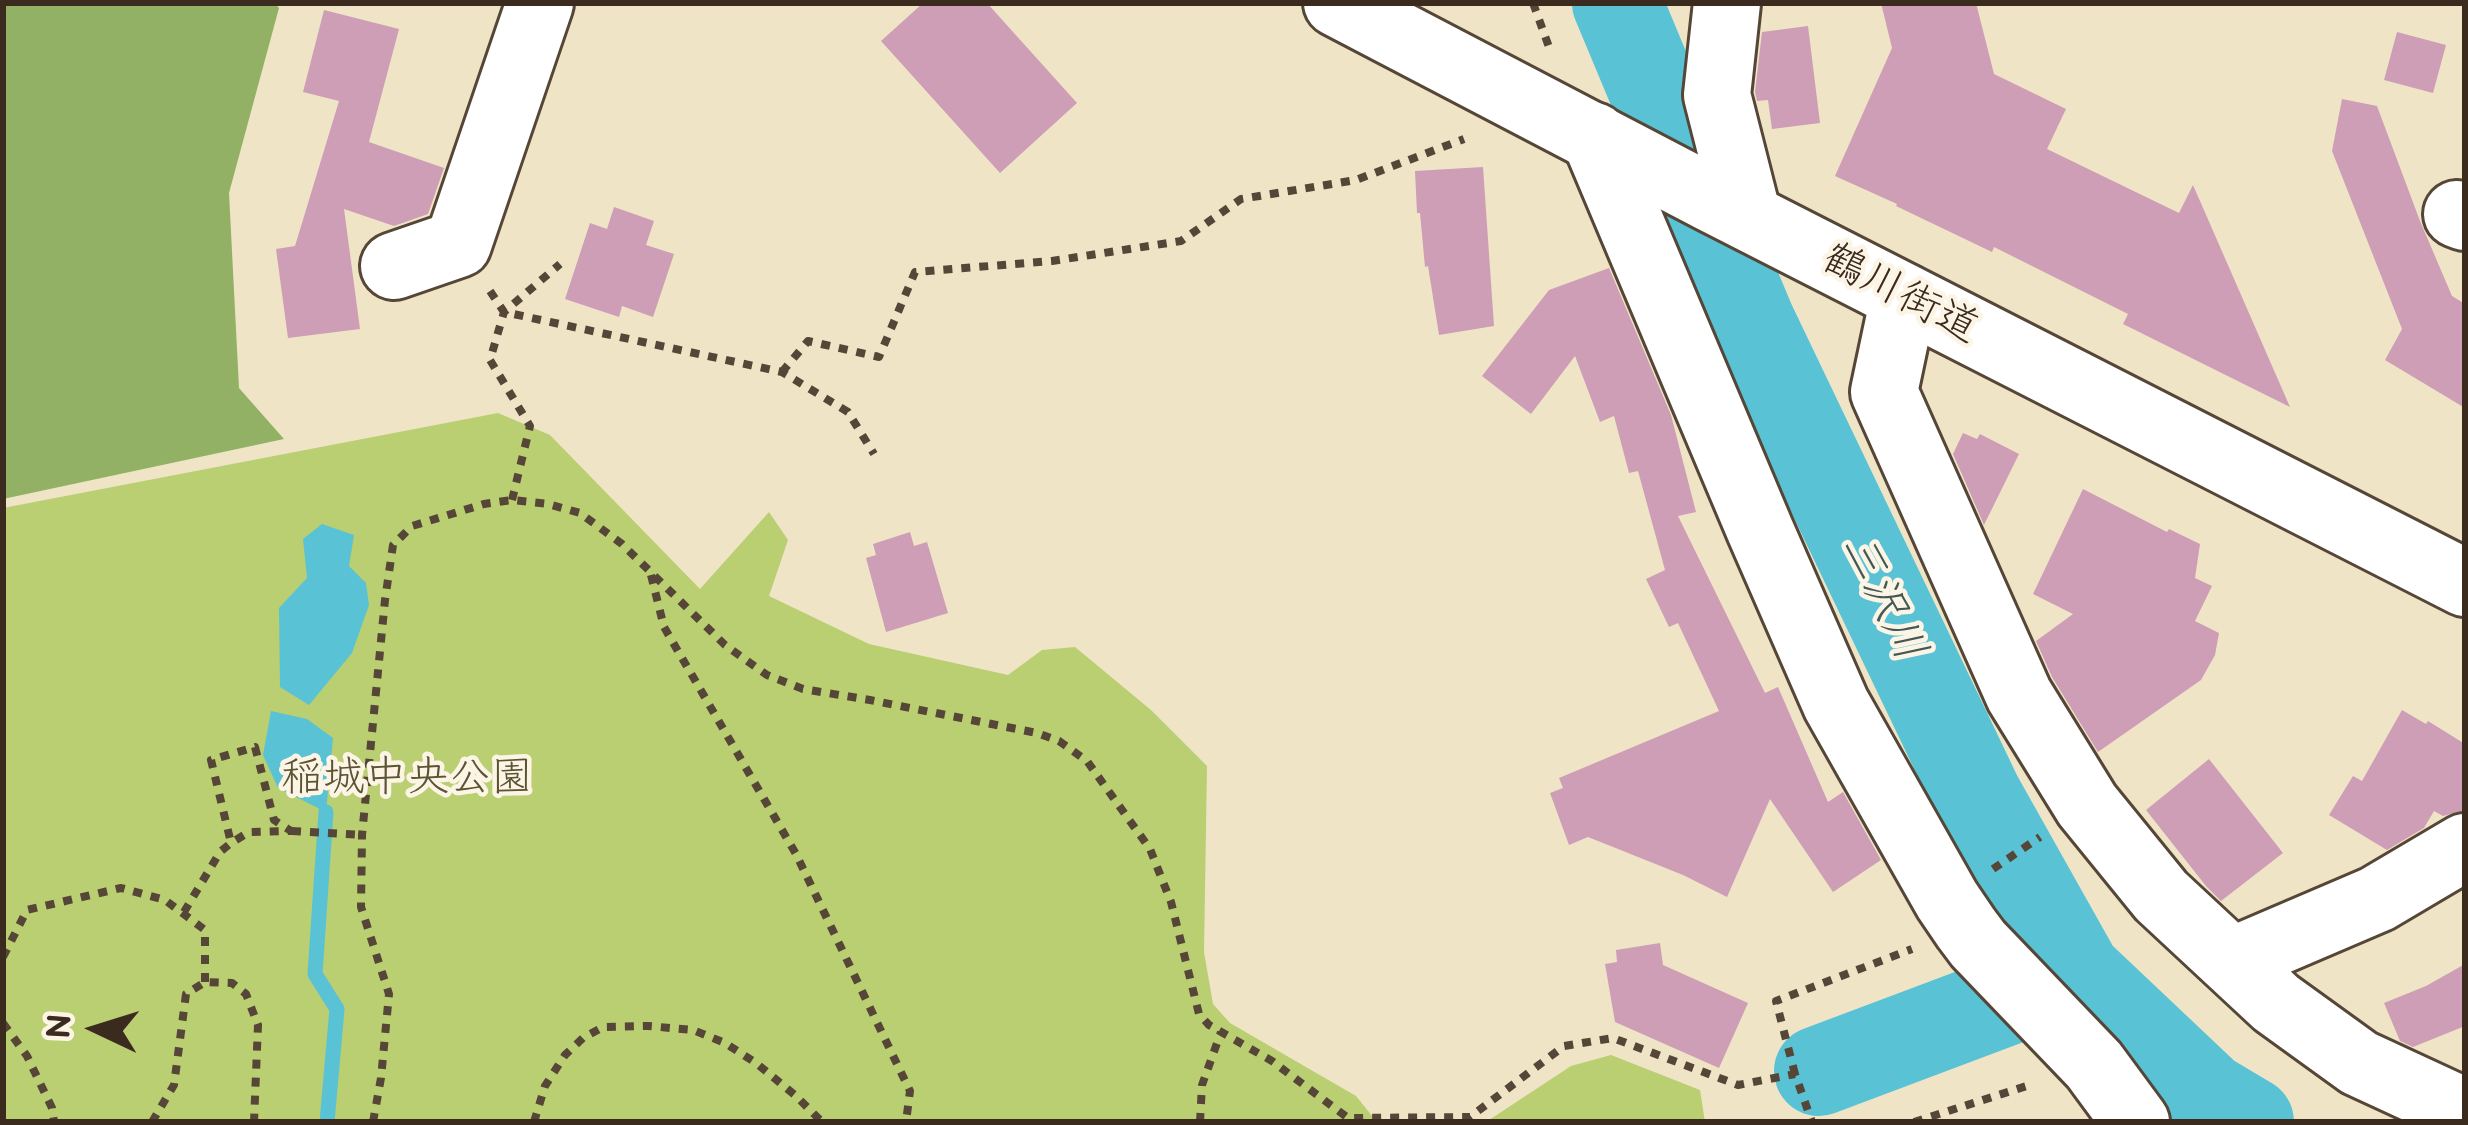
<!DOCTYPE html>
<meta charset="utf-8">
<style>
body{margin:0}
#map{position:relative;width:2468px;height:1125px;overflow:hidden;background:#efe5c6;font-family:"Balsamiq Sans",sans-serif}
canvas{display:block}
.frame{position:absolute;inset:0;border:6px solid #3b2a1e;pointer-events:none}
.north{position:absolute;left:36px;top:969px;width:120px;height:120px;-webkit-text-stroke:9px #fcf5e5;paint-order:stroke;rotate:274deg;font-size:33px;font-weight:700;line-height:48px;text-align:center;color:#3b2a1e}
.north::after{content:'';display:block;margin:auto;width:42px;height:54px;background:#3b2a1e;clip-path:polygon(50% 0,100% 100%,50% 72%,0 100%)}
</style>
<div id="map">
<canvas width="2468" height="1125"></canvas>
<div class="frame"></div>
<div class="north">N</div>
</div>
<script>
const ctx = document.querySelector('canvas').getContext('2d');
ctx.lineJoin = 'round';
function paint(path, color) { ctx.fillStyle = color; ctx.fill(path, 'evenodd'); }
const shape = rows => new Path2D(rows.map(r => 'M' + r).join(''));
function strokePath(path, color, width, dash) { ctx.strokeStyle = color; ctx.lineWidth = width; ctx.lineCap = dash ? 'butt' : 'round'; ctx.setLineDash(dash || []); ctx.stroke(path); }
function write(font, color, halo, rows, align = 'center') {
  ctx.font = font + ' "Balsamiq Sans","Klee One",sans-serif'; ctx.lineWidth = 9; ctx.setLineDash([]); ctx.textBaseline = 'middle'; ctx.strokeStyle = halo; ctx.fillStyle = color; for (const [text, x, y, turn = 0] of rows) {
    ctx.save(); ctx.translate(x, y); ctx.rotate((+turn || 0) * Math.PI / 180); ctx.textAlign = isNaN(turn) ? turn : align; if (halo) ctx.strokeText(text, 0, 0); ctx.fillText(text, 0, 0); ctx.restore();
  }
}
const green = shape([
 [498,413,550,435,700,589,769,512,788,540,769,596,869,644,1008,675,1042,650,1075,647,1151,710,1207,766,1204,952,1213,1004,1230,1023,1356,1096,1377,1122,3,1122,3,508],
 [1611,1055,1700,1090,1705,1122,1486,1122,1571,1066]
]);
const forest = shape([
 [3,3,275,3,279,8,229,193,239,388,284,439,3,499]
]);
const water = shape([
 [322,524,354,535,349,566,366,583,369,605,352,653,309,705,280,687,279,608,307,578,303,539],
 [271,711,307,719,333,738,326,812,278,788,263,755]
]);
const stream = shape([
 [326,812,315,974,337,1009,327,1122]
]);
const river = shape([
 [1617,3,1751,324,1977,796,2077,974,2207,1097,2249,1122],
 [1819,1071,2077,974]
]);
const building = shape([
 [923,3,987,3,1077,103,1000,173,881,41],
 [1881,3,1976,3,1994,74,2066,109,2047,149,2179,213,2193,185,2290,407,2123,324,2128,314,1994,247,1992,252,1896,206,1897,204,1835,176,1892,48],
 [324,10,399,29,369,142,444,168,428,214,394,226,344,209,360,329,288,338,276,249,295,246,339,101,303,92],
 [1808,26,1820,123,1772,129,1768,100,1757,101,1755,92,1762,32],
 [2397,32,2446,45,2433,93,2384,80],
 [2342,99,2377,106,2420,221,2452,296,2465,304,2465,408,2385,360,2402,329,2332,151],
 [1483,167,1494,326,1439,335,1428,266,1425,267,1420,213,1417,213,1415,171],
 [614,207,654,221,646,245,674,254,653,317,622,306,619,317,565,299,590,223,607,229],
 [1609,268,1671,415,1696,512,1678,516,1765,693,1778,687,1828,802,1843,792,1881,860,1833,892,1770,799,1727,897,1683,875,1588,837,1569,845,1550,793,1563,788,1559,778,1719,711,1678,623,1669,627,1646,579,1665,570,1638,471,1629,473,1614,416,1600,422,1575,356,1531,414,1482,376,1549,290],
 [1963,433,1977,439,1980,434,2019,454,1984,525,1953,454],
 [2083,489,2167,532,2169,529,2200,544,2195,578,2212,586,2195,621,2219,633,2215,655,2201,680,2098,752,2052,677,2036,641,2073,614,2033,594],
 [910,532,914,546,927,542,948,613,886,632,866,558,876,555,873,544],
 [2402,710,2426,724,2428,721,2465,744,2465,810,2443,816,2434,811,2424,828,2387,850,2329,815,2353,776,2362,781],
 [2209,759,2283,853,2221,901,2206,886,2146,810],
 [1660,943,1663,965,1748,1003,1719,1068,1615,1022,1605,964,1617,962,1616,950],
 [2465,964,2465,1026,2413,1047,2400,1041,2384,1003,2426,986]
]);
const path = shape([
 [1533,3,1549,47],
 [490,291,504,312,782,372,848,412,874,454],
 [782,372,808,341,879,357,915,272,1052,261,1181,241,1241,199,1356,180,1464,139],
 [512,500,530,426,490,360,504,312,560,264],
 [651,575,664,627,796,854,910,1091,906,1122],
 [292,831,362,835],
 [1993,869,2040,837],
 [184,912,220,852,231,843,249,832,291,831,274,820,255,747,211,760,231,843],
 [3,957,27,910,121,888,165,900,205,930,205,982],
 [3,1023,27,1056,52,1108,54,1122],
 [1795,1074,1776,1001,1912,949],
 [152,1122,174,1085,186,994,205,982,232,983,246,994,258,1025,254,1122],
 [373,1122,381,1078,389,994,361,907,362,835,385,600,393,545,412,526,484,504,512,500,548,504,580,513,622,544,725,645,767,675,803,689,870,700,1037,733,1059,741,1087,761,1150,849,1171,902,1199,1014,1209,1025,1272,1061,1348,1118,1470,1117,1564,1046,1613,1038,1738,1085,1795,1074,1812,1122],
 [534,1122,545,1086,565,1055,583,1038,603,1027,648,1026,693,1030,725,1043,756,1063,796,1096,822,1122],
 [1200,1122,1202,1085,1221,1032],
 [1914,1122,2033,1084]
]);
const minor = shape([
 [1727,3,1717,95,1748,217],
 [1594,136,1760,530,1836,704,1947,900,1966,928,1978,944,2094,1065,2136,1122],
 [2457,214,2465,217],
 [394,266,458,244,540,3],
 [1904,297,1884,392,2019,695,2087,805,2161,896,2276,1003,2359,1063,2465,1112],
 [2232,961,2377,899,2465,847]
]);
const major = shape([
 [1337,3,1712,199,2465,583]
]);
const streetNames = [
 ["鶴川街道",1900,295,27]
];
const parkNames = [
 ["稲城中央公園",407,779]
];
const waterNames = [
 ["三沢川",1882,598,64]
];
paint(green, '#bace72');
paint(forest, '#93b164');
paint(water, '#59c2d5');
strokePath(stream, '#59c2d5', 15);
strokePath(river, '#59c2d5', 90);
paint(building, '#ce9db6');
strokePath(minor, '#564637', 72);
strokePath(major, '#564637', 72);
strokePath(path, '#564637', 8, [9, 9]);
strokePath(minor, '#fff', 66);
strokePath(major, '#fff', 66);
write('42px', '#3b2a1e', '#fcf5e5', streetNames);
write('42px', '#5b5333', '#fcf5e5', parkNames);
write('italic 45px', '#445855', '#fcf5e5', waterNames);
</script>
